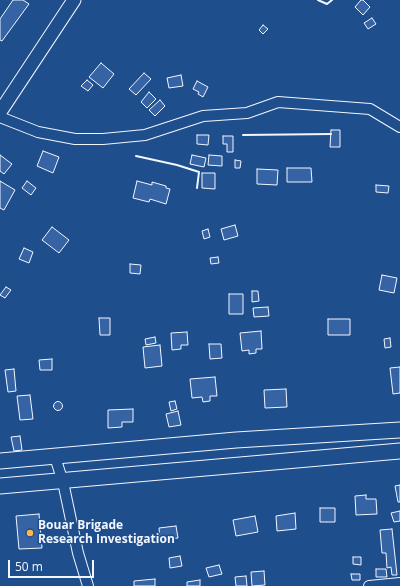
<!DOCTYPE html>
<style>
body{margin:0}
#map{position:relative;width:400px;height:586px;overflow:hidden;background:#1f4e8c;font-family:"Open Sans",sans-serif}
canvas{display:block}
.scale{position:absolute;left:8px;top:560px;width:86px;height:18px;box-sizing:border-box;border:2px solid #f2f6ff;border-top:0;padding-left:5px;font-size:12px;line-height:14px;white-space:nowrap;color:#f2f6ff;-webkit-text-stroke:3px #1f4e8c;paint-order:stroke}
</style>
<div id="map">
<canvas width="400" height="586"></canvas>
<div class="scale">50 m</div>
</div>
<script>
const ctx = document.querySelector('canvas').getContext('2d');
ctx.lineJoin = 'round';
function paint(path, color) { ctx.fillStyle = color; ctx.fill(path, 'evenodd'); }
const shape = rows => new Path2D(rows.map(r => 'M' + r).join(''));
function strokePath(path, color, width, dash) { ctx.strokeStyle = color; ctx.lineWidth = width; ctx.lineCap = dash ? 'butt' : 'round'; ctx.setLineDash(dash || []); ctx.stroke(path); }
function write(font, color, halo, rows, align = 'center') {
  ctx.font = font + ' "Open Sans",sans-serif'; ctx.lineWidth = 3; ctx.setLineDash([]); ctx.textBaseline = 'middle'; ctx.strokeStyle = halo; ctx.fillStyle = color; for (const [text, x, y, turn = 0] of rows) {
    ctx.save(); ctx.translate(x, y); ctx.rotate((+turn || 0) * Math.PI / 180); ctx.textAlign = isNaN(turn) ? turn : align; if (halo) ctx.strokeText(text, 0, 0); ctx.fillText(text, 0, 0); ctx.restore();
  }
}
const building = shape([
 [13,0,23,0,29,4,2,41,0,40,0,19,13,0],
 [361,0,363,0,370,7,363,15,355,7,361,0],
 [372,18,376,24,368,29,364,23,372,18],
 [263,25,268,29,263,34,259,30,263,25],
 [101,63,114,74,103,88,89,77,101,63],
 [144,73,151,79,136,95,129,89,144,73],
 [181,75,183,86,169,88,167,78,181,75],
 [87,80,93,85,88,91,81,86,87,80],
 [197,81,208,87,203,97,198,94,199,92,193,89,197,81],
 [149,92,156,99,147,108,141,102,149,92],
 [160,100,165,106,155,116,149,110,160,100],
 [331,130,340,130,340,147,330,147,331,130],
 [197,135,209,135,208,145,197,144,197,135],
 [223,136,233,136,233,152,227,152,227,144,223,144,223,136],
 [43,151,59,157,53,173,37,166,43,151],
 [0,155,12,164,4,174,0,171,0,155],
 [192,155,206,158,204,167,190,164,192,155],
 [209,155,222,156,222,166,208,165,209,155],
 [235,160,241,161,240,168,235,168,235,160],
 [287,168,311,168,312,182,287,182,287,168],
 [257,169,278,170,277,185,257,184,257,169],
 [202,173,215,173,215,189,202,188,202,173],
 [0,181,15,190,4,210,0,208,0,181],
 [27,181,36,188,31,195,22,188,27,181],
 [137,181,152,185,152,182,166,186,166,188,170,189,166,204,150,199,149,202,133,198,137,181],
 [376,185,389,186,388,193,376,192,376,185],
 [235,225,238,236,224,240,221,229,235,225],
 [52,227,69,240,59,253,42,240,52,227],
 [208,229,210,237,204,239,202,231,208,229],
 [24,248,33,252,29,263,19,259,24,248],
 [218,257,219,263,211,264,210,258,218,257],
 [130,264,141,265,140,274,130,273,130,264],
 [382,275,397,278,394,293,379,290,382,275],
 [6,287,11,290,5,298,0,295,6,287],
 [252,291,258,291,259,301,252,302,252,291],
 [229,294,243,294,243,314,229,314,229,294],
 [268,307,269,316,254,317,253,308,268,307],
 [99,318,110,318,110,335,100,335,99,318],
 [328,319,350,319,350,335,328,335,328,319],
 [261,331,262,349,256,349,256,353,249,354,249,350,242,351,240,333,261,331],
 [187,332,188,345,181,345,181,349,172,350,171,333,187,332],
 [155,337,156,343,146,345,145,339,155,337],
 [390,338,391,347,385,348,384,339,390,338],
 [209,344,221,344,222,358,210,359,209,344],
 [160,345,162,366,145,368,143,347,160,345],
 [52,359,52,370,40,370,39,360,52,359],
 [400,367,400,393,393,394,390,368,400,367],
 [14,369,16,391,8,392,5,370,14,369],
 [215,377,217,396,210,396,210,401,203,402,202,397,192,398,190,379,215,377],
 [286,389,287,407,265,408,264,390,286,389],
 [30,395,33,419,20,420,17,396,30,395],
 [175,401,177,409,171,411,169,402,175,401],
 '53.5 406a4.5 4.5 0 1 1 9 0a4.5 4.5 0 1 1-9 0Z',
 [133,409,133,422,122,422,122,427,108,428,108,410,133,409],
 [178,411,181,425,169,427,166,414,178,411],
 [20,436,22,450,14,451,11,437,20,436],
 [400,485,400,502,398,502,395,486,400,485],
 [366,495,366,499,376,499,377,514,356,515,355,496,366,495],
 [320,508,335,508,335,522,320,522,320,508],
 [400,511,400,521,394,522,391,513,400,511],
 [295,513,296,529,277,531,276,516,295,513],
 [39,514,42,548,19,549,16,516,39,514],
 [255,516,258,532,236,536,233,520,255,516],
 [176,526,178,538,160,540,159,528,176,526],
 [392,529,397,575,392,575,391,567,387,568,386,553,382,553,380,530,392,529],
 [180,556,182,566,170,568,169,558,180,556],
 [353,557,361,557,361,565,353,564,353,557],
 [219,565,222,574,209,577,206,568,219,565],
 [376,569,386,569,387,577,376,577,376,569],
 [264,571,265,585,252,586,251,572,264,571],
 [351,574,360,574,360,580,352,580,351,574],
 [246,576,247,586,236,586,235,577,246,576],
 [155,579,155,586,134,586,134,581,155,579],
 [200,580,200,586,187,586,187,582,200,580]
]);
const minor = shape([
 [0,117,38,132,75,139,103,139,145,135,203,116,247,113,278,102,370,109,400,127],
 [55,457,63,482,78,553,88,586],
 [369,586,400,583]
]);
const tertiary = shape([
 [0,112,74,0]
]);
const secondary = shape([
 [0,461,236,440,400,430],
 [0,486,400,451]
]);
const wall = shape([
 [318,0,327,4,332,0],
 [243,135,331,134],
 [136,156,177,165,199,172,197,188]
]);
const markers = [
 [30,533,4,"#ffb74d"]
];
const poiNames = [
 ["Bouar Brigade",38,526],
 ["Research Investigation",38,540]
];
paint(building, '#3563a3');
strokePath(building, '#f2f6ff', 1);
strokePath(minor, '#f2f6ff', 12);
strokePath(tertiary, '#f2f6ff', 15);
strokePath(secondary, '#f2f6ff', 17);
strokePath(minor, '#1f4e8c', 10);
strokePath(tertiary, '#1f4e8c', 13);
strokePath(secondary, '#1f4e8c', 15);
strokePath(wall, '#f2f6ff', 2);
for (const [x, y, r, color] of markers) { const dot = new Path2D(); dot.arc(x, y, r, 0, 2 * Math.PI); ctx.fillStyle = color; ctx.fill(dot); strokePath(dot, '#1f4e8c', 1.5); }
write('bold 12px', '#f2f6ff', '#1f4e8c', poiNames, 'left');
</script>
